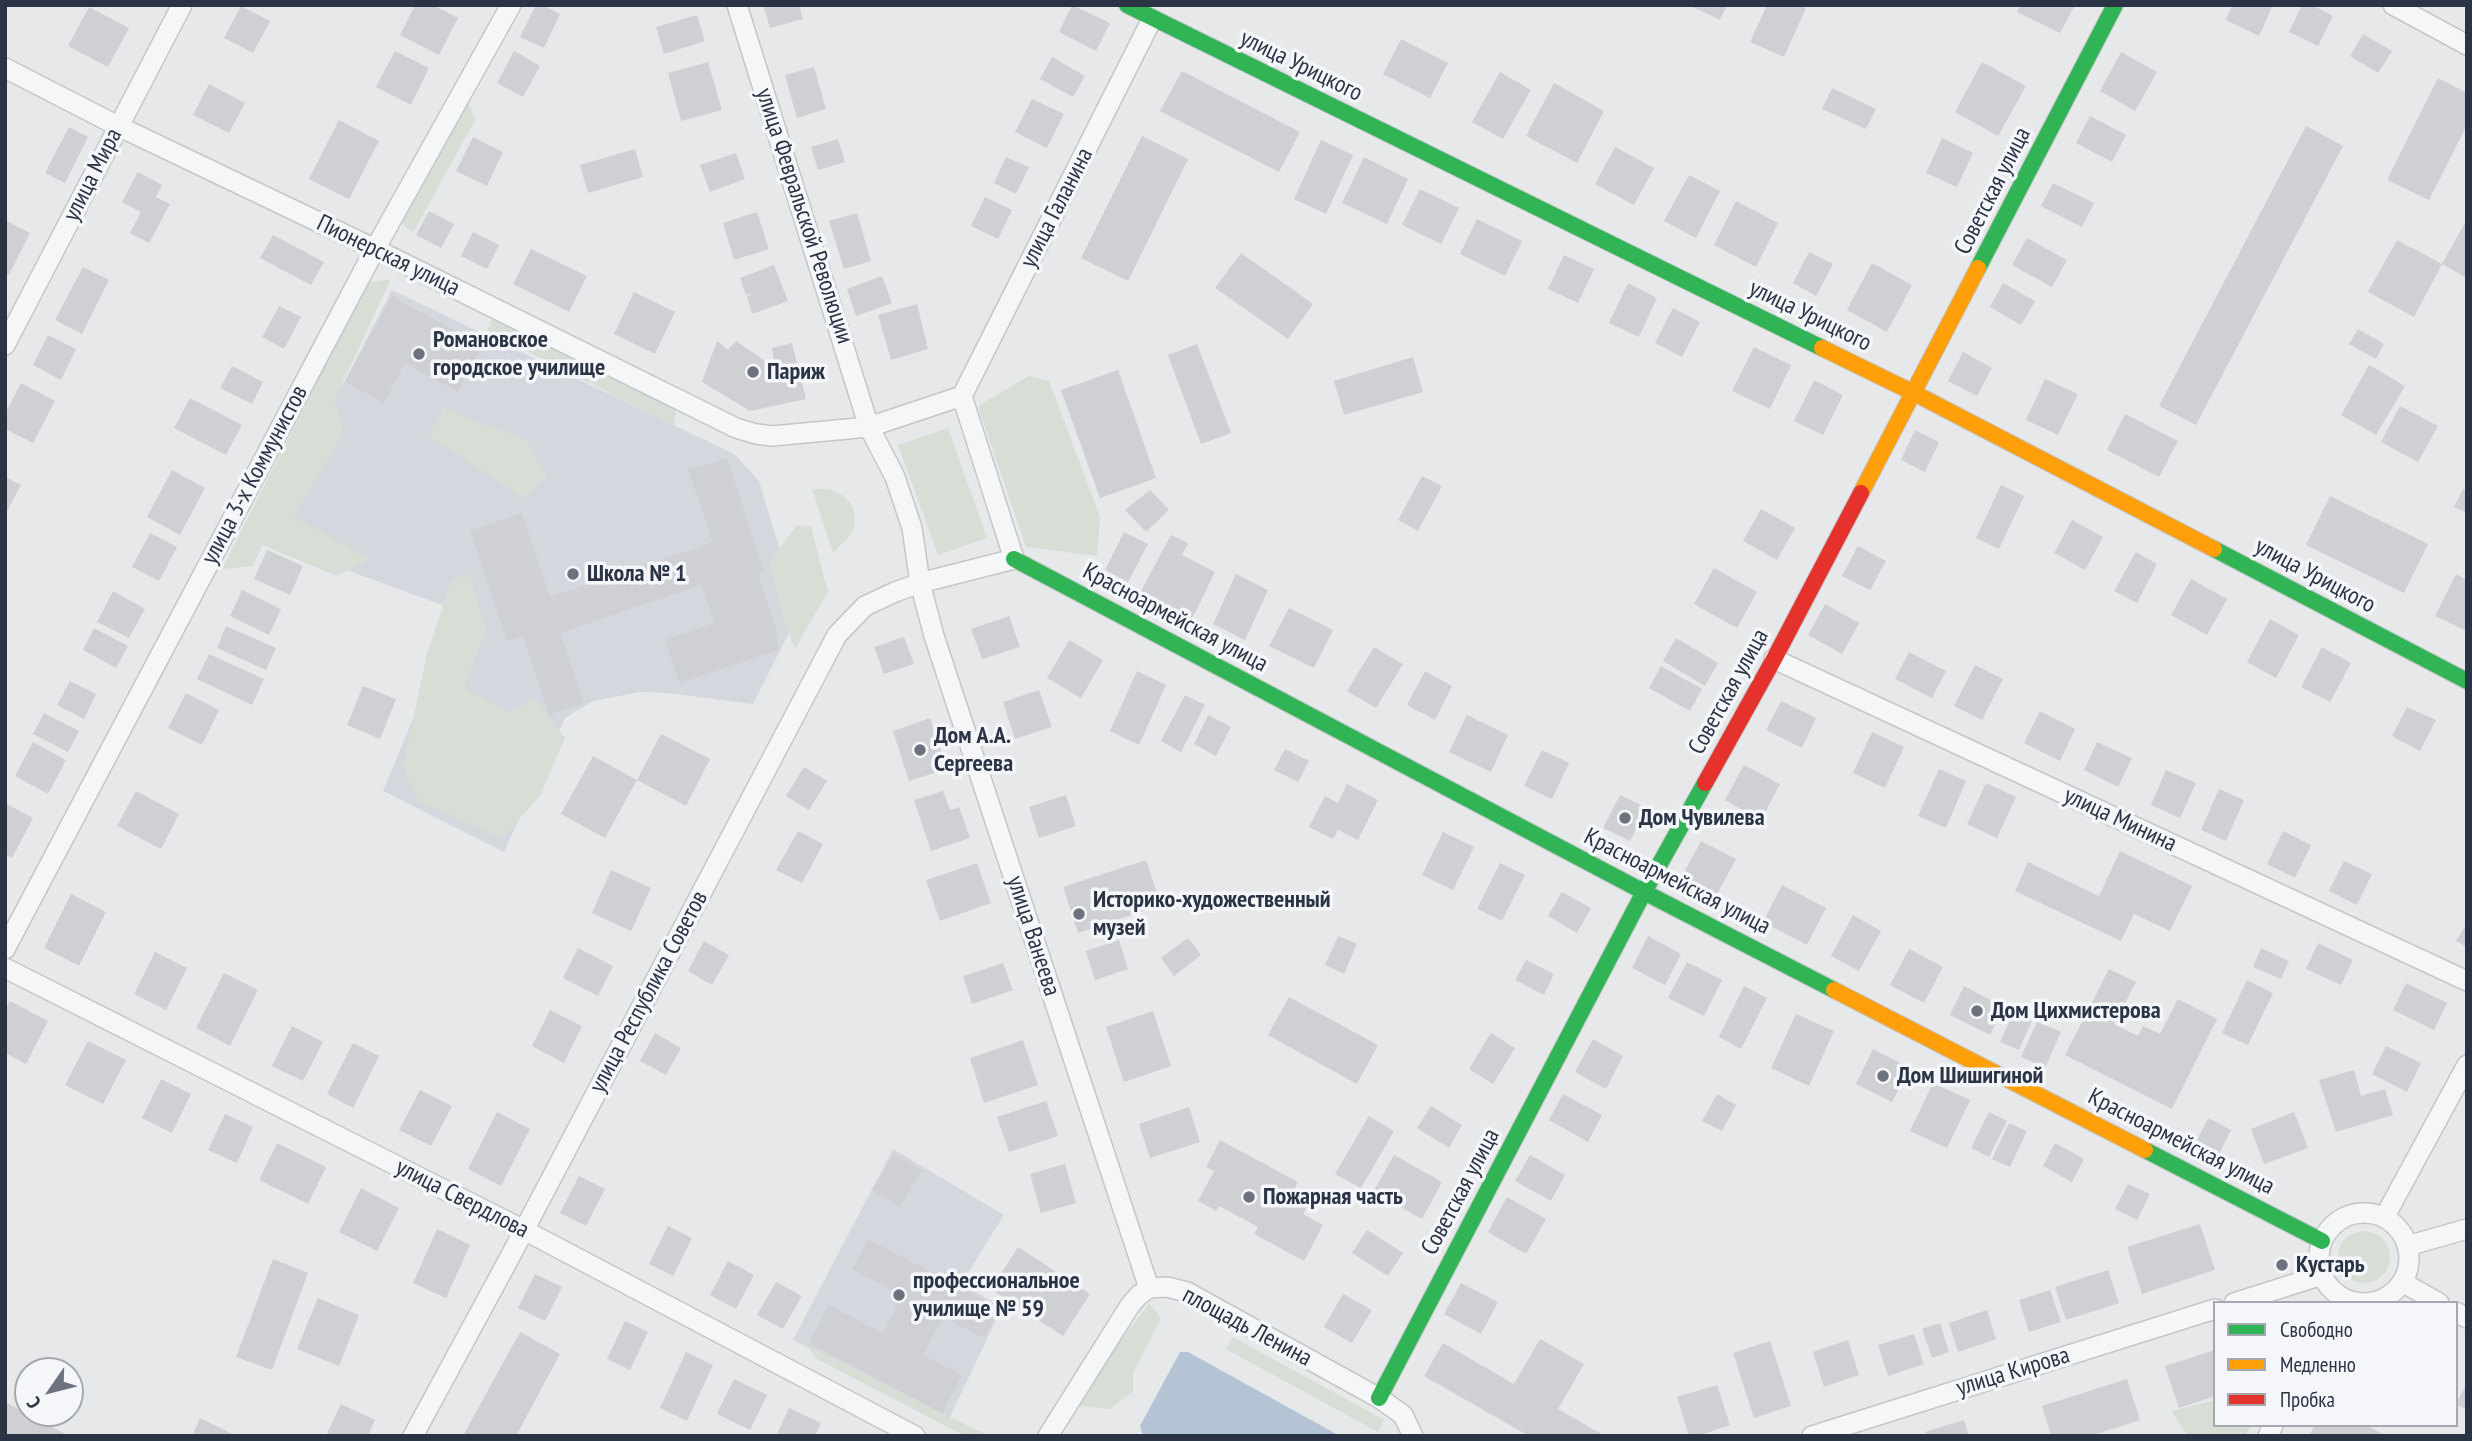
<!DOCTYPE html>
<meta charset="utf-8">
<style>
body{margin:0}
#map{position:relative;width:2472px;height:1441px;overflow:hidden;background:#e6e8ea;font-family:"PT Sans Narrow",sans-serif}
canvas{display:block}
.frame{position:absolute;inset:0;border:7px solid #2b3445;pointer-events:none}
.legend{position:absolute;left:2213px;top:1301px;width:245px;height:126px;box-sizing:border-box;background:#f4f6f9;border:2px solid #a4a8b1;margin:0;padding:9px 12px;list-style:none;font-size:21px;color:#2b3445}
.legend li{display:flex;align-items:center;gap:14px;height:35px}
.legend b{width:35px;border:2px solid #a4a8b1}
.north{position:absolute;left:14px;top:1357px;width:70px;height:70px;box-sizing:border-box;background:#f4f6f9;border:2px solid #a4a8b1;border-radius:50%;rotate:235deg;font-size:19px;font-weight:700;line-height:28px;text-align:center;color:#2b3445}
.north::after{content:'';display:block;margin:auto;width:24px;height:32px;background:#6c737f;clip-path:polygon(50% 0,100% 100%,50% 72%,0 100%)}
</style>
<div id="map">
<canvas width="2472" height="1441"></canvas>
<div class="frame"></div>
<ul class="legend">
<li><b style="height:9px;background:#30b455"></b>Свободно</li>
<li><b style="height:9px;background:#ff9f0a"></b>Медленно</li>
<li><b style="height:9px;background:#e5322d"></b>Пробка</li>
</ul>
<div class="north">С</div>
</div>
<script>
const ctx = document.querySelector('canvas').getContext('2d');
ctx.lineJoin = 'round';
function paint(path, color) { ctx.fillStyle = color; ctx.fill(path, 'evenodd'); }
const shape = rows => new Path2D(rows.map(r => 'M' + r).join(''));
function strokePath(path, color, width, dash) { ctx.strokeStyle = color; ctx.lineWidth = width; ctx.lineCap = dash ? 'butt' : 'round'; ctx.setLineDash(dash || []); ctx.stroke(path); }
function write(font, color, halo, rows, align = 'center') {
  ctx.font = font + ' "PT Sans Narrow",sans-serif'; ctx.lineWidth = 7; ctx.setLineDash([]); ctx.textBaseline = 'middle'; ctx.strokeStyle = halo; ctx.fillStyle = color; for (const [text, x, y, turn = 0] of rows) {
    ctx.save(); ctx.translate(x, y); ctx.rotate((+turn || 0) * Math.PI / 180); ctx.textAlign = isNaN(turn) ? turn : align; if (halo) ctx.strokeText(text, 0, 0); ctx.fillText(text, 0, 0); ctx.restore();
  }
}
const built = shape([
 [392,290,734,454,759,481,799,613,753,704,668,693,640,692,593,701,565,718,504,852,383,791,458,611,260,538,335,383,342,386],
 [893,1149,1004,1215,961,1284,1002,1307,949,1419,793,1340]
]);
const green = shape([
 [466,97,475,120,413,233,397,219],
 [391,279,334,401,344,431,294,517,370,559,337,576,262,545,253,566,222,569,367,283],
 [500,298,676,411,674,426,487,331],
 [1029,376,1049,381,1100,517,1097,556,1026,547,978,406],
 [443,408,526,440,547,477,523,498,429,436],
 [948,428,987,538,938,555,898,445],
 [812,489,829,489,842,495,851,504,855,516,854,527,850,536,833,553],
 [797,525,811,527,828,592,795,649,784,621,769,562],
 [469,573,486,630,464,688,509,712,535,698,565,738,540,796,502,838,419,802,403,766,427,654,452,579],
 '2338 1257a26 26 0 1 1 52 0a26 26 0 1 1-52 0Z',
 [1149,1304,1161,1318,1133,1373,1133,1392,1110,1409,1080,1406,1112,1351],
 [1233,1337,1384,1420,1378,1432,1226,1349],
 [807,1345,945,1415,990,1436,965,1436,815,1358],
 [2215,1400,2215,1425,2251,1425,2245,1436,2188,1436,2171,1411]
]);
const water = shape([
 [1180,1352,1188,1352,1340,1436,1143,1436,1140,1426]
]);
const building = shape([
 [415,5,433,5,458,18,439,55,400,35],
 [536,5,542,5,560,14,544,48,520,37],
 [763,5,799,5,803,19,770,28],
 [1072,5,1110,23,1096,51,1059,32],
 [1689,5,1727,5,1720,20],
 [1767,5,1799,5,1806,8,1784,57,1750,42],
 [2020,5,2075,5,2060,33,2017,12],
 [2232,5,2273,5,2259,36,2226,20],
 [2302,5,2312,5,2333,16,2318,46,2289,32],
 [241,6,270,21,253,53,224,38],
 [89,7,129,28,108,67,68,46],
 [697,15,705,41,664,54,656,27],
 [2363,34,2392,51,2378,73,2350,56],
 [1401,39,1448,63,1430,98,1383,74],
 [395,51,429,68,411,105,376,87],
 [514,51,540,66,523,97,497,83],
 [2121,52,2157,72,2135,111,2100,91],
 [1052,57,1085,76,1073,97,1040,79],
 [708,62,722,110,681,121,668,73],
 [1982,62,2026,86,1998,136,1955,112],
 [814,67,826,109,797,118,785,75],
 [1182,71,1300,132,1279,172,1160,111],
 [1500,72,1531,90,1503,139,1472,122],
 [2438,78,2467,93,2467,125,2429,200,2387,180],
 [1554,83,1604,111,1577,163,1526,136],
 [209,84,245,103,229,133,193,115],
 [1832,88,1876,109,1866,129,1822,109],
 [1032,99,1064,114,1047,148,1015,132],
 [2090,116,2126,135,2112,162,2076,143],
 [339,120,379,141,349,199,309,179],
 [2306,126,2343,146,2196,425,2159,406],
 [69,127,88,137,65,183,45,173],
 [1142,136,1188,159,1128,281,1081,258],
 [473,137,503,152,487,186,456,171],
 [1942,138,1973,153,1957,187,1926,173],
 [838,139,845,162,818,170,811,147],
 [1321,140,1353,155,1326,214,1294,199],
 [1615,147,1654,168,1634,205,1595,184],
 [635,149,643,177,588,193,580,165],
 [736,153,745,179,710,192,700,165],
 [1006,157,1029,167,1016,194,994,183],
 [1364,157,1408,179,1387,224,1342,203],
 [138,172,162,185,156,197,170,204,149,243,130,233,141,212,122,202],
 [1689,175,1720,191,1696,238,1664,221],
 [2053,183,2094,203,2082,227,2041,206],
 [1420,189,1459,208,1441,244,1402,225],
 [985,197,1012,210,998,239,971,226],
 [1736,201,1778,223,1756,267,1714,245],
 [429,211,454,224,441,248,416,235],
 [757,212,769,249,734,260,723,223],
 [857,213,871,261,844,269,829,221],
 [1477,219,1522,241,1505,276,1460,254],
 [2467,219,2467,278,2442,264],
 [5,220,30,233,9,275,5,273],
 [473,232,499,245,487,269,461,256],
 [273,235,324,262,311,285,260,258],
 [2027,238,2067,260,2052,287,2012,265],
 [2397,240,2442,264,2414,317,2368,292],
 [531,249,587,276,569,312,513,284],
 [1809,252,1833,264,1816,296,1793,283],
 [1241,253,1313,304,1288,339,1215,288],
 [1564,255,1594,269,1578,303,1548,289],
 [1872,263,1912,285,1887,332,1847,310],
 [774,265,788,301,752,314,747,296,755,293,746,295,740,278],
 [83,267,109,280,82,334,55,320],
 [882,276,892,303,856,316,847,289],
 [1628,283,1657,298,1639,337,1609,323],
 [2003,283,2035,301,2021,325,1990,307],
 [634,292,675,312,655,354,614,334],
 [392,296,483,346,458,392,405,363,384,403,345,382],
 [917,304,928,349,891,360,878,315],
 [279,306,301,317,284,349,262,337],
 [1673,308,1700,322,1682,357,1655,343],
 [2358,329,2384,344,2376,359,2349,344],
 [48,335,76,349,61,380,33,365],
 [717,341,728,350,736,341,765,361,774,360,772,348,792,343,806,399,750,411,702,382],
 [1197,344,1231,433,1201,444,1168,355],
 [1754,347,1791,365,1770,409,1732,391],
 [1963,352,1992,368,1977,396,1948,381],
 [1413,357,1423,392,1344,415,1334,381],
 [2369,365,2405,386,2376,435,2341,415],
 [232,366,263,382,252,404,220,388],
 [1118,370,1156,478,1100,498,1061,390],
 [2045,379,2078,394,2058,435,2026,420],
 [1814,380,1843,395,1823,435,1794,421],
 [21,383,55,401,33,443,5,429,5,414],
 [190,398,242,425,226,455,174,428],
 [2400,406,2438,426,2418,462,2381,442],
 [2125,414,2178,441,2159,477,2107,450],
 [1915,430,1939,442,1925,472,1901,460],
 [727,458,764,572,758,574,778,634,775,635,780,649,679,683,665,640,715,623,701,585,560,633,584,703,549,715,523,636,507,641,470,531,522,513,550,597,713,542,688,470],
 [172,470,205,488,180,535,147,517],
 [1422,476,1442,486,1418,531,1398,520],
 [5,477,21,485,5,515],
 [2001,485,2024,496,1999,549,1976,538],
 [2463,489,2467,491,2467,513,2454,507],
 [1150,490,1169,510,1146,532,1125,510],
 [2330,496,2428,544,2404,593,2306,545],
 [1761,509,1795,528,1777,560,1743,541],
 [2072,520,2103,537,2085,570,2054,553],
 [1124,532,1148,544,1128,582,1105,570],
 [150,533,177,547,159,581,132,567],
 [1171,535,1188,543,1182,555,1215,572,1192,619,1140,593],
 [1858,546,1886,561,1870,590,1842,576],
 [267,550,303,566,290,595,254,579],
 [2136,552,2157,564,2137,603,2114,591],
 [1714,568,1757,592,1737,628,1694,604],
 [1236,574,1268,590,1245,640,1213,624],
 [2456,574,2467,580,2467,631,2435,616],
 [2191,579,2227,599,2207,635,2171,615],
 [242,590,281,609,269,635,230,616],
 [113,591,145,609,129,638,97,622],
 [1825,604,1859,623,1842,654,1808,635],
 [1289,608,1333,630,1314,668,1269,646],
 [1009,616,1020,647,982,659,971,629],
 [2270,619,2299,635,2276,678,2247,662],
 [226,626,276,648,266,670,217,648],
 [94,628,128,646,116,668,83,650],
 [904,637,914,664,884,674,874,647],
 [1676,638,1718,663,1705,686,1663,661],
 [1069,640,1103,660,1081,698,1047,678],
 [1374,647,1403,664,1376,708,1347,691],
 [2322,647,2351,663,2330,702,2301,687],
 [1909,652,1946,671,1932,698,1895,679],
 [209,654,264,679,252,705,197,679],
 [1975,665,2003,679,1982,720,1954,706],
 [1661,666,1702,689,1690,711,1649,688],
 [1137,671,1166,685,1139,745,1110,731],
 [1425,671,1452,686,1435,720,1407,705],
 [70,681,96,694,84,719,57,705],
 [363,686,396,699,380,739,347,725],
 [1039,690,1052,727,1015,739,1003,702],
 [186,693,219,710,202,745,168,728],
 [1185,695,1205,705,1181,752,1161,741],
 [1781,701,1816,718,1802,748,1766,730],
 [2407,707,2436,720,2420,751,2392,736],
 [2040,711,2075,729,2060,761,2024,743],
 [44,713,79,731,68,752,33,734],
 [1208,715,1231,727,1216,756,1194,744],
 [1467,715,1508,735,1491,772,1449,752],
 [930,718,947,769,909,781,893,731],
 [1872,732,1904,747,1885,788,1853,773],
 [661,734,710,759,686,806,637,780,605,838,561,814,593,756,637,780],
 [33,742,66,760,48,794,15,776],
 [2097,742,2132,758,2118,787,2084,770],
 [1285,749,1309,761,1298,782,1274,770],
 [1542,750,1569,763,1552,799,1524,786],
 [1744,765,1780,784,1761,820,1725,800],
 [804,767,827,781,809,810,786,796],
 [1939,769,1966,781,1946,828,1918,816],
 [2166,770,2196,783,2180,818,2151,805],
 [1986,783,2016,797,1997,838,1967,824],
 [1347,784,1378,800,1358,840,1338,830,1333,839,1309,827,1325,796,1338,803],
 [2219,789,2244,800,2226,841,2201,830],
 [136,791,179,814,161,849,117,826],
 [943,791,950,810,959,807,970,838,931,851,914,800],
 [1066,795,1076,826,1039,838,1029,807],
 [1620,795,1647,808,1630,841,1603,828],
 [5,803,33,818,12,858,5,854],
 [798,831,823,844,802,883,776,870],
 [2283,831,2311,845,2295,878,2267,864],
 [1443,832,1474,847,1453,890,1422,875],
 [1701,841,1736,859,1715,898,1680,880],
 [2120,851,2192,886,2170,931,2134,914,2121,941,2015,891,2028,862,2099,896],
 [1146,860,1161,905,1078,933,1063,887],
 [2344,861,2372,874,2357,905,2329,891],
 [977,863,991,903,940,921,926,880],
 [1500,863,1525,875,1502,921,1477,909],
 [611,870,651,888,631,931,592,913],
 [1782,885,1826,908,1807,945,1763,922],
 [1562,892,1591,908,1577,933,1548,916],
 [71,894,106,912,79,966,44,948],
 [1853,915,1881,931,1859,971,1831,956],
 [2467,923,2467,947,2456,941],
 [1338,936,1357,944,1344,974,1325,965],
 [1648,936,1681,954,1665,985,1632,968],
 [1188,938,1201,955,1174,976,1161,958],
 [1119,940,1128,969,1095,980,1086,951],
 [704,941,729,955,712,985,688,971],
 [2318,943,2353,960,2341,985,2306,969],
 [578,948,613,966,598,996,563,978],
 [2261,948,2289,961,2281,979,2253,967],
 [1909,949,1943,967,1924,1003,1890,985],
 [155,952,187,968,166,1010,134,994],
 [1526,960,1554,974,1544,995,1515,980],
 [1687,962,1722,980,1704,1016,1668,998],
 [1003,963,1013,990,972,1004,963,976],
 [2109,969,2136,982,2114,1024,2138,1036,2143,1026,2160,1034,2178,999,2217,1019,2172,1109,2065,1055],
 [224,973,258,990,230,1046,196,1028],
 [2247,980,2273,993,2248,1045,2222,1033],
 [2406,983,2447,1003,2434,1030,2393,1010],
 [1744,986,1767,998,1741,1049,1719,1037],
 [1964,986,2004,1007,1990,1035,1950,1015],
 [1289,997,1378,1045,1357,1084,1268,1035],
 [10,1001,48,1021,26,1064,5,1053,5,1010],
 [2015,1009,2033,1018,2019,1050,2000,1042],
 [550,1010,582,1026,564,1063,532,1046],
 [1153,1011,1171,1066,1124,1082,1106,1027],
 [1796,1014,1834,1031,1809,1086,1771,1068],
 [2037,1022,2061,1032,2045,1068,2021,1057],
 [292,1026,323,1042,303,1081,272,1066],
 [655,1033,681,1048,666,1075,640,1061],
 [1491,1033,1515,1048,1493,1084,1469,1069],
 [1593,1039,1623,1056,1606,1089,1575,1072],
 [1023,1040,1038,1085,984,1103,970,1058],
 [88,1041,126,1060,103,1104,65,1085],
 [353,1043,379,1056,353,1108,327,1094],
 [2386,1046,2421,1063,2407,1092,2372,1074],
 [1873,1049,1910,1068,1892,1102,1856,1084],
 [2354,1070,2361,1096,2385,1089,2393,1115,2336,1132,2319,1080],
 [161,1079,191,1094,172,1133,142,1118],
 [1933,1083,1970,1100,1947,1148,1910,1131],
 [420,1090,452,1106,431,1146,399,1130],
 [1563,1094,1602,1115,1588,1142,1549,1120],
 [1717,1094,1736,1105,1722,1131,1702,1121],
 [1046,1101,1058,1136,1009,1152,997,1117],
 [1431,1106,1462,1125,1449,1148,1417,1128],
 [1189,1107,1200,1142,1150,1158,1139,1124],
 [497,1112,530,1129,501,1186,468,1169],
 [1989,1112,2007,1121,1989,1157,1971,1148],
 [2294,1112,2308,1148,2264,1164,2251,1129],
 [225,1114,253,1127,237,1163,208,1150],
 [1369,1116,1394,1131,1361,1188,1335,1174],
 [2208,1118,2231,1130,2218,1156,2195,1145],
 [2009,1123,2027,1131,2010,1167,1992,1159],
 [1220,1140,1298,1182,1292,1194,1309,1203,1303,1214,1323,1225,1304,1261,1254,1234,1258,1227,1219,1206,1216,1211,1198,1201,1214,1171,1206,1167],
 [277,1143,326,1167,308,1204,259,1180],
 [2055,1143,2084,1159,2072,1182,2043,1166],
 [894,1154,922,1171,900,1207,872,1190],
 [1394,1155,1442,1182,1422,1219,1373,1192],
 [1530,1155,1565,1175,1551,1201,1515,1181],
 [1065,1164,1076,1203,1041,1213,1030,1174],
 [579,1176,605,1189,586,1226,560,1213],
 [2128,1184,2150,1194,2137,1220,2115,1209],
 [361,1188,399,1208,377,1251,339,1232],
 [1507,1197,1546,1219,1526,1254,1488,1232],
 [2200,1224,2215,1270,2142,1294,2127,1247],
 [668,1226,692,1238,673,1276,649,1264],
 [437,1229,470,1245,446,1298,413,1283],
 [1367,1230,1403,1253,1388,1276,1352,1253],
 [868,1239,1000,1308,984,1338,943,1317,923,1355,962,1375,942,1413,809,1343,829,1305,883,1333,902,1295,852,1269],
 [1018,1247,1090,1294,1063,1336,991,1289],
 [273,1259,308,1273,272,1370,236,1357],
 [728,1261,754,1275,736,1309,710,1295],
 [2108,1270,2119,1303,2066,1320,2055,1287],
 [535,1274,562,1287,545,1321,518,1308],
 [776,1282,802,1296,783,1329,757,1315],
 [1461,1283,1498,1302,1481,1334,1444,1314],
 [2050,1290,2061,1322,2029,1332,2019,1300],
 [1343,1294,1372,1310,1352,1343,1324,1327],
 [318,1298,359,1315,339,1366,297,1349],
 [1987,1310,1996,1339,1958,1352,1949,1323],
 [625,1321,648,1332,630,1370,607,1359],
 [1940,1323,1949,1352,1932,1358,1922,1329],
 [520,1332,560,1354,516,1436,463,1436],
 [1914,1334,1924,1364,1888,1376,1878,1345],
 [1540,1339,1584,1364,1558,1409,1605,1436,1529,1436,1424,1376,1443,1343,1514,1384],
 [1848,1340,1859,1375,1824,1387,1813,1352],
 [1770,1341,1791,1406,1754,1418,1733,1353],
 [2215,1350,2215,1396,2179,1408,2165,1366],
 [686,1352,713,1365,687,1421,660,1408],
 [734,1379,767,1395,750,1430,717,1414],
 [2127,1379,2140,1420,2090,1436,2051,1436,2042,1406],
 [2467,1383,2467,1410,2456,1404],
 [1717,1385,1730,1425,1698,1436,1689,1436,1677,1397],
 [5,1402,69,1436,5,1436],
 [341,1404,375,1420,368,1436,326,1436],
 [789,1408,821,1423,815,1436,776,1436],
 [200,1418,237,1436,192,1436],
 [1964,1420,1969,1436,1926,1436,1925,1432],
 [2315,1425,2366,1425,2386,1436,2309,1436]
]);
const street = shape([
 [737,5,869,427,895,477,912,528,920,583,934,636,1149,1288],
 [2393,5,2467,45],
 [5,68,118,126,375,249,736,428,756,434,772,436,869,427,962,396],
 [5,345,182,5],
 [962,396,1152,19],
 [1774,659,2467,981],
 [5,949,375,249,511,5],
 [5,968,524,1230,915,1436],
 '2319 1258a45 45 0 1 1 90 0a45 45 0 1 1-90 0Z',
 [2384,1218,2467,1065],
 [2407,1246,2467,1229],
 [2402,1282,2439,1303],
 [2234,1303,2322,1275],
 [2456,1312,2467,1318],
 [413,1436,511,1255,837,635,865,606,895,592,920,583,1014,559,962,396],
 [1048,1436,1129,1307,1138,1296,1149,1288,1167,1287,1187,1292,1379,1398,1403,1415,1413,1436],
 [1812,1436,2215,1309],
 [2268,1436,2273,1425]
]);
const fast = shape([
 [1127,5,1822,348],
 [1978,268,2115,5],
 [2214,549,2467,681],
 [1014,559,1644,892,1834,990],
 [2145,1150,2322,1241],
 [1379,1398,1644,892,1705,783]
]);
const slow = shape([
 [1822,348,1914,393,2214,549],
 [1861,493,1978,268],
 [1834,990,2145,1150]
]);
const jam = shape([
 [1705,783,1774,659,1861,493]
]);
const markers = [
 [419,354,7,"#6c737f"],
 [753,372,7,"#6c737f"],
 [573,574,7,"#6c737f"],
 [920,750,7,"#6c737f"],
 [1625,818,7,"#6c737f"],
 [1079,914,7,"#6c737f"],
 [1977,1011,7,"#6c737f"],
 [1883,1076,7,"#6c737f"],
 [1249,1197,7,"#6c737f"],
 [2282,1265,7,"#6c737f"],
 [899,1295,7,"#6c737f"]
];
const streetNames = [
 ["улица Урицкого",1301,66,26],
 ["улица Мира",93,175,-63],
 ["Советская улица",1993,191,-63],
 ["улица Галанина",1057,208,-63],
 ["улица Февральской Революции",804,216,72],
 ["Пионерская улица",388,256,26],
 ["улица Урицкого",1810,316,26],
 ["улица 3-х Коммунистов",255,475,-62],
 ["улица Урицкого",2315,576,28],
 ["Красноармейская улица",1175,618,28],
 ["Советская улица",1729,692,-61],
 ["улица Минина",2120,820,25],
 ["Красноармейская улица",1677,882,27],
 ["улица Ванеева",1033,936,72],
 ["улица Республика Советов",649,992,-62],
 ["Красноармейская улица",2181,1142,27],
 ["Советская улица",1461,1192,-62],
 ["улица Свердлова",462,1199,27],
 ["площадь Ленина",1247,1327,28],
 ["улица Кирова",2013,1372,-17]
];
const poiNames = [
 ["Романовское",433,340],
 ["городское училище",433,368],
 ["Париж",767,372],
 ["Школа № 1",587,574],
 ["Дом А.А.",934,736],
 ["Сергеева",934,764],
 ["Дом Чувилева",1639,818],
 ["Историко-художественный",1093,900],
 ["музей",1093,928],
 ["Дом Цихмистерова",1991,1011],
 ["Дом Шишигиной",1897,1076],
 ["Пожарная часть",1263,1197],
 ["Кустарь",2296,1265],
 ["профессиональное",913,1281],
 ["училище № 59",913,1309]
];
paint(built, '#d4d7dd');
paint(green, '#d6ded6');
paint(water, '#b4c4d5');
paint(building, '#ced0d3');
strokePath(street, '#c4c6c8', 22);
strokePath(fast, '#c4c6c8', 18);
strokePath(slow, '#c4c6c8', 18);
strokePath(jam, '#c4c6c8', 18);
strokePath(street, '#f5f6f7', 19);
strokePath(fast, '#30b455', 16);
strokePath(slow, '#ff9f0a', 16);
strokePath(jam, '#e5322d', 16);
for (const [x, y, r, color] of markers) { const dot = new Path2D(); dot.arc(x, y, r, 0, 2 * Math.PI); ctx.fillStyle = color; ctx.fill(dot); strokePath(dot, '#f4f6f9', 2.5); }
write('24px', '#2b3445', '#f4f6f9', streetNames);
write('bold 24px', '#2b3445', '#f4f6f9', poiNames, 'left');
</script>
